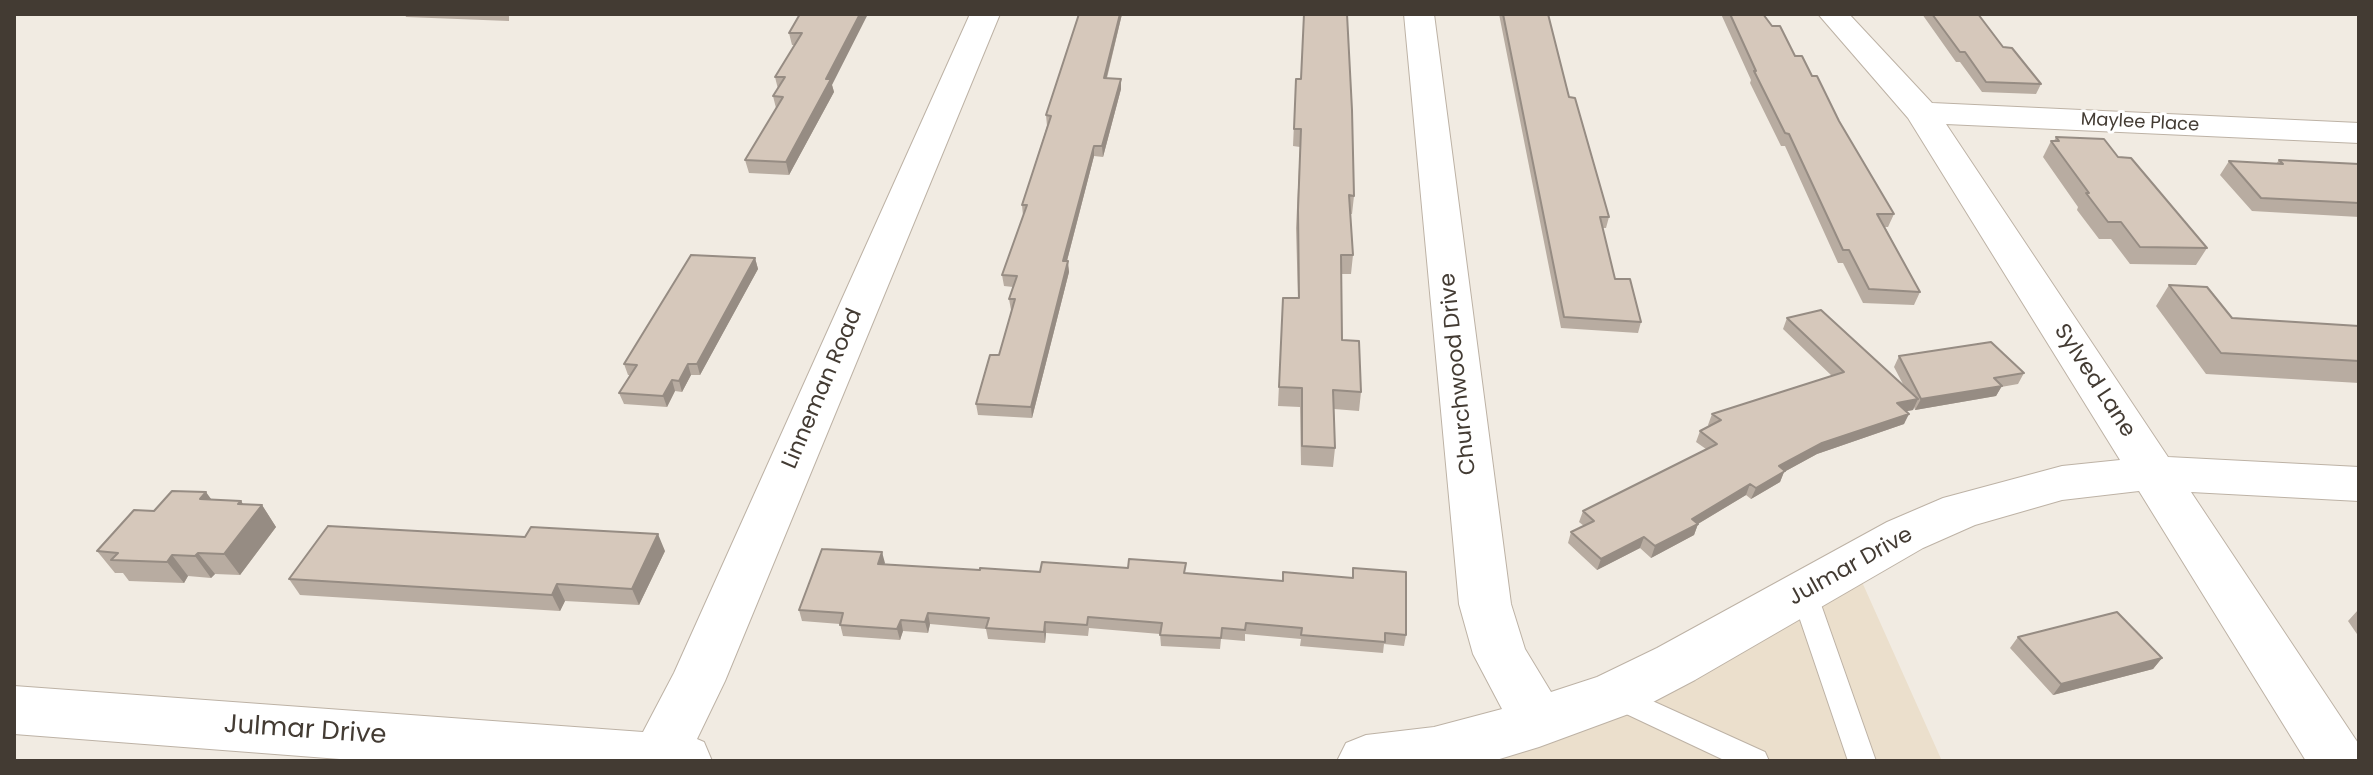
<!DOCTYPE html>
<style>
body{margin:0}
#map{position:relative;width:2373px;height:775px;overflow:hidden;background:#f1ebe2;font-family:Poppins,sans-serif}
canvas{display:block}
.frame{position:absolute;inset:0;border:16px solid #433b33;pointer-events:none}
</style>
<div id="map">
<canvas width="2373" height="775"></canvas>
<div class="frame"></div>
</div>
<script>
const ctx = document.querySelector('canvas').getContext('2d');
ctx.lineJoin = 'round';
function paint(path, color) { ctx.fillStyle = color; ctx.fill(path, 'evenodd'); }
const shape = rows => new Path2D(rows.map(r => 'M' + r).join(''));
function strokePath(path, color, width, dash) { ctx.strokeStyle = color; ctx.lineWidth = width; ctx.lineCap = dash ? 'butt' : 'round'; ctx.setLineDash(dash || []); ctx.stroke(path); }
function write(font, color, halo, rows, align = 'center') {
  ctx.font = font + ' Poppins,sans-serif'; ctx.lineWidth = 6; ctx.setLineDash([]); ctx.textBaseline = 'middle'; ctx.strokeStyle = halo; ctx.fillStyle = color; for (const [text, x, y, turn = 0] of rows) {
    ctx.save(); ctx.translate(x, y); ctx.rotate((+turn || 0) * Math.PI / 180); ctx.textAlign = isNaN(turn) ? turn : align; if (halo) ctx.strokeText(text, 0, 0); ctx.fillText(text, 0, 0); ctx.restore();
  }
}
const education = shape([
 [1854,564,1942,761,1366,761,1434,752]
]);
const service = shape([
 [1804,583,1813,586,1817,593,1876,761,1848,761,1791,593,1795,586,1804,583],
 [1615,684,1765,752,1769,761,1726,761,1605,704,1601,696,1605,688,1615,684]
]);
const minor = shape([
 [970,14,1000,14,725,681,697,739,704,742,712,761,366,761,14,734,14,686,643,732,674,673,970,14],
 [1404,14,1434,14,1511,604,1525,649,1551,692,1597,677,1657,648,1887,522,1943,498,2062,466,2120,460,1908,118,1818,14,1849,14,1932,103,2359,123,2359,143,1946,124,2168,457,2359,467,2359,501,2191,492,2358,743,2359,761,2306,761,2139,491,2062,500,1975,525,1923,548,1695,680,1634,712,1539,747,1493,761,1337,761,1346,743,1366,735,1434,727,1502,709,1473,654,1459,604,1404,14]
]);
const wall = shape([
 [405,14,509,14,509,21,406,17],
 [800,14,832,85,834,92,789,175,749,173,745,160,776,108,773,96,778,89,775,77,795,45,792,45,789,33],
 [1122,14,1107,78,1121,79,1121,89,1103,157,1094,156,1067,261,1069,272,1032,418,978,415,976,404,999,355,1012,310,1011,310,1009,299,1013,287,1004,286,1002,275,1023,216,1022,205,1047,126,1046,115],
 [1499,14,1548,14,1569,97,1609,217,1606,228,1602,228,1615,279,1641,322,1638,333,1561,328],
 [1721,14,1763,14,1795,56,1812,76,1894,214,1888,227,1885,227,1920,292,1914,305,1863,303,1843,263,1838,263,1785,146,1781,146,1750,83,1751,80],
 [1922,14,1978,14,2003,47,2041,84,2036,94,1982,92,1960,62,1956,62],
 [1296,79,1354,196,1352,214,1350,214,1353,255,1351,274,1341,274,1342,340,1361,392,1359,411,1334,409,1335,448,1333,467,1301,465,1300,407,1278,406,1283,298,1298,298,1296,228,1300,147,1293,146],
 [2056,137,2118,157,2207,248,2196,265,2130,264,2111,239,2099,239,2077,210,2078,207,2043,157,2051,141,2054,141],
 [2279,160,2359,164,2359,217,2252,211,2220,175,2229,161,2276,164],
 [755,258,758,269,700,375,691,375,682,392,675,391,667,407,624,404,619,393,630,375,628,375,624,364],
 [2169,285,2232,318,2359,326,2359,383,2206,374,2156,306],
 [1787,318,1904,386,1894,367,1899,356,2024,373,2018,384,2001,387,1996,396,1915,410,1914,407,1913,410,1907,411,1904,424,1817,454,1784,472,1780,482,1751,499,1746,495,1698,524,1694,535,1651,558,1640,548,1597,570,1568,543,1571,532,1584,526,1579,522,1583,511,1706,449,1696,442,1700,431,1709,426,1708,425,1712,414,1832,376,1783,329],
 [212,500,241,501,243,505,262,505,276,527,240,575,215,574,211,578,188,576,184,583,129,581,123,573,115,573,97,551,154,511],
 [665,551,639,605,565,601,560,611,300,595,289,579],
 [882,552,884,565,980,570,1186,573,1283,581,1352,578,1353,568,1406,635,1404,646,1384,644,1383,653,1300,646,1301,639,1245,634,1245,641,1221,639,1220,649,1161,646,1160,634,1089,628,1088,636,1046,633,1045,643,988,639,986,629,930,624,928,633,903,631,900,640,843,636,840,624,802,621,799,610],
 [2358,610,2359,610,2359,637,2348,621],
 [2018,637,2162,658,2153,669,2053,695,2010,648]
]);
const shadedWall = shape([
 [860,14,868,14,832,85,834,92,789,175,786,162,826,79],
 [1120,14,1122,14,1104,88,1104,78],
 [1121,79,1121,89,1103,157,1102,146],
 [1094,146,1094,156,1064,272,1063,261],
 [755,258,758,269,700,375,697,364],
 [1068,261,1069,272,1032,418,1031,407],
 [688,364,691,375,682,392,679,381],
 [672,380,675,391,667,407,663,396],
 [2002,386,1996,396,1915,410,1921,399],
 [1918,399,1913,410,1891,414,1897,403],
 [1909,414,1904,424,1817,454,1784,472,1780,482,1751,499,1756,488,1779,466,1822,443],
 [1750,484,1746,495,1696,525,1698,524,1694,535,1651,558,1655,546,1692,519],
 [206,492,222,514,200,499],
 [241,501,252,517,262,505,276,527,240,575,224,554,238,504],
 [658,534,665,551,639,605,632,589],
 [1644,537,1640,548,1597,570,1601,559],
 [882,552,885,563,880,575,878,564],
 [198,553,215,574,211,578,195,556],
 [172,555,188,576,184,583,167,562],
 [557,584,565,601,560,611,552,595],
 [928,613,930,624,928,633,925,622],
 [901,620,903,631,900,640,897,629],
 [1045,622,1046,633,1045,643,1044,632],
 [2162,658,2153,669,2053,695,2061,684]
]);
const building = shape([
 [800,14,860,14,826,79,831,79,786,162,745,160,783,97,773,96,785,77,775,77,802,33,789,33,800,14],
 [1079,14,1120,14,1104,78,1121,79,1102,146,1094,146,1063,261,1068,261,1031,407,976,404,990,355,999,355,1015,299,1009,299,1017,276,1002,275,1027,205,1022,205,1051,116,1046,115,1079,14],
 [1304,14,1347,14,1352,110,1354,196,1349,195,1353,255,1341,255,1342,340,1359,341,1361,392,1333,390,1335,448,1302,446,1302,388,1279,387,1283,298,1299,298,1298,210,1301,129,1294,129,1296,79,1301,79,1304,14],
 [1503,14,1548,14,1569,97,1575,98,1609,217,1600,217,1615,279,1630,279,1641,322,1564,317,1503,14],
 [1730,14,1763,14,1772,26,1780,26,1795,56,1802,56,1812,76,1817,76,1839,121,1894,214,1877,214,1920,292,1869,289,1849,250,1843,250,1789,134,1785,133,1754,71,1756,71,1730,14],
 [1932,14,1978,14,2003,47,2012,48,2041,84,1986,82,1965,52,1960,52,1932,14],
 [2056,137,2104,139,2118,157,2131,158,2207,248,2140,247,2121,222,2108,222,2086,193,2089,193,2051,141,2059,141,2056,137],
 [2279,160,2359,164,2359,203,2261,198,2229,161,2283,164,2279,160],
 [691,255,755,258,697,364,688,364,679,381,672,380,663,396,619,393,637,365,624,364,691,255],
 [2169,285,2207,287,2232,318,2359,326,2359,361,2221,353,2169,285],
 [1821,310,1918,399,1897,403,1909,414,1822,443,1779,466,1785,471,1756,488,1750,484,1692,519,1698,524,1655,546,1644,537,1601,559,1571,532,1594,521,1583,511,1717,444,1700,431,1721,420,1712,414,1844,372,1787,318,1821,310],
 [1991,342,2024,373,1994,378,2002,386,1921,399,1899,356,1991,342],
 [172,491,206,492,200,499,241,501,238,504,262,505,224,554,198,553,195,556,172,555,167,562,111,560,118,553,97,551,134,510,154,511,172,491],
 [328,526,525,537,531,527,658,534,632,589,557,584,552,595,289,579,328,526],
 [822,549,882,552,878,564,980,570,980,568,1040,572,1042,562,1128,568,1129,559,1186,563,1184,573,1283,581,1283,572,1353,578,1353,568,1406,572,1406,635,1385,633,1385,642,1301,635,1302,628,1246,623,1245,630,1222,628,1221,638,1160,635,1162,623,1088,617,1087,625,1045,622,1044,632,986,628,989,618,928,613,925,622,901,620,897,629,840,625,843,613,799,610,822,549],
 [2117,612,2162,658,2061,684,2018,637,2117,612]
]);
const farStreetnames = [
 ["Maylee Place",2140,123,3]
];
const streetNames = [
 ["Churchwood Drive",1459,374,-96],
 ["Sylved Lane",2094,381,57],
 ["Linneman Road",823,389,-67],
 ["Julmar Drive",1851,567,-29]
];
const nearStreetnames = [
 ["Julmar Drive",305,731,4]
];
paint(education, '#ebdfcc');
strokePath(service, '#bdb2a5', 2);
strokePath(minor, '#bdb2a5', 2);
paint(service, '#fff');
paint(minor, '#fff');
paint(wall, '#b8aca1');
paint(shadedWall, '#968c83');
paint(building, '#d6c8bb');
strokePath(building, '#968c83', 2);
write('18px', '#433b33', '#fff', farStreetnames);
write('22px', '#433b33', '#fff', streetNames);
write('26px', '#433b33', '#fff', nearStreetnames);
</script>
